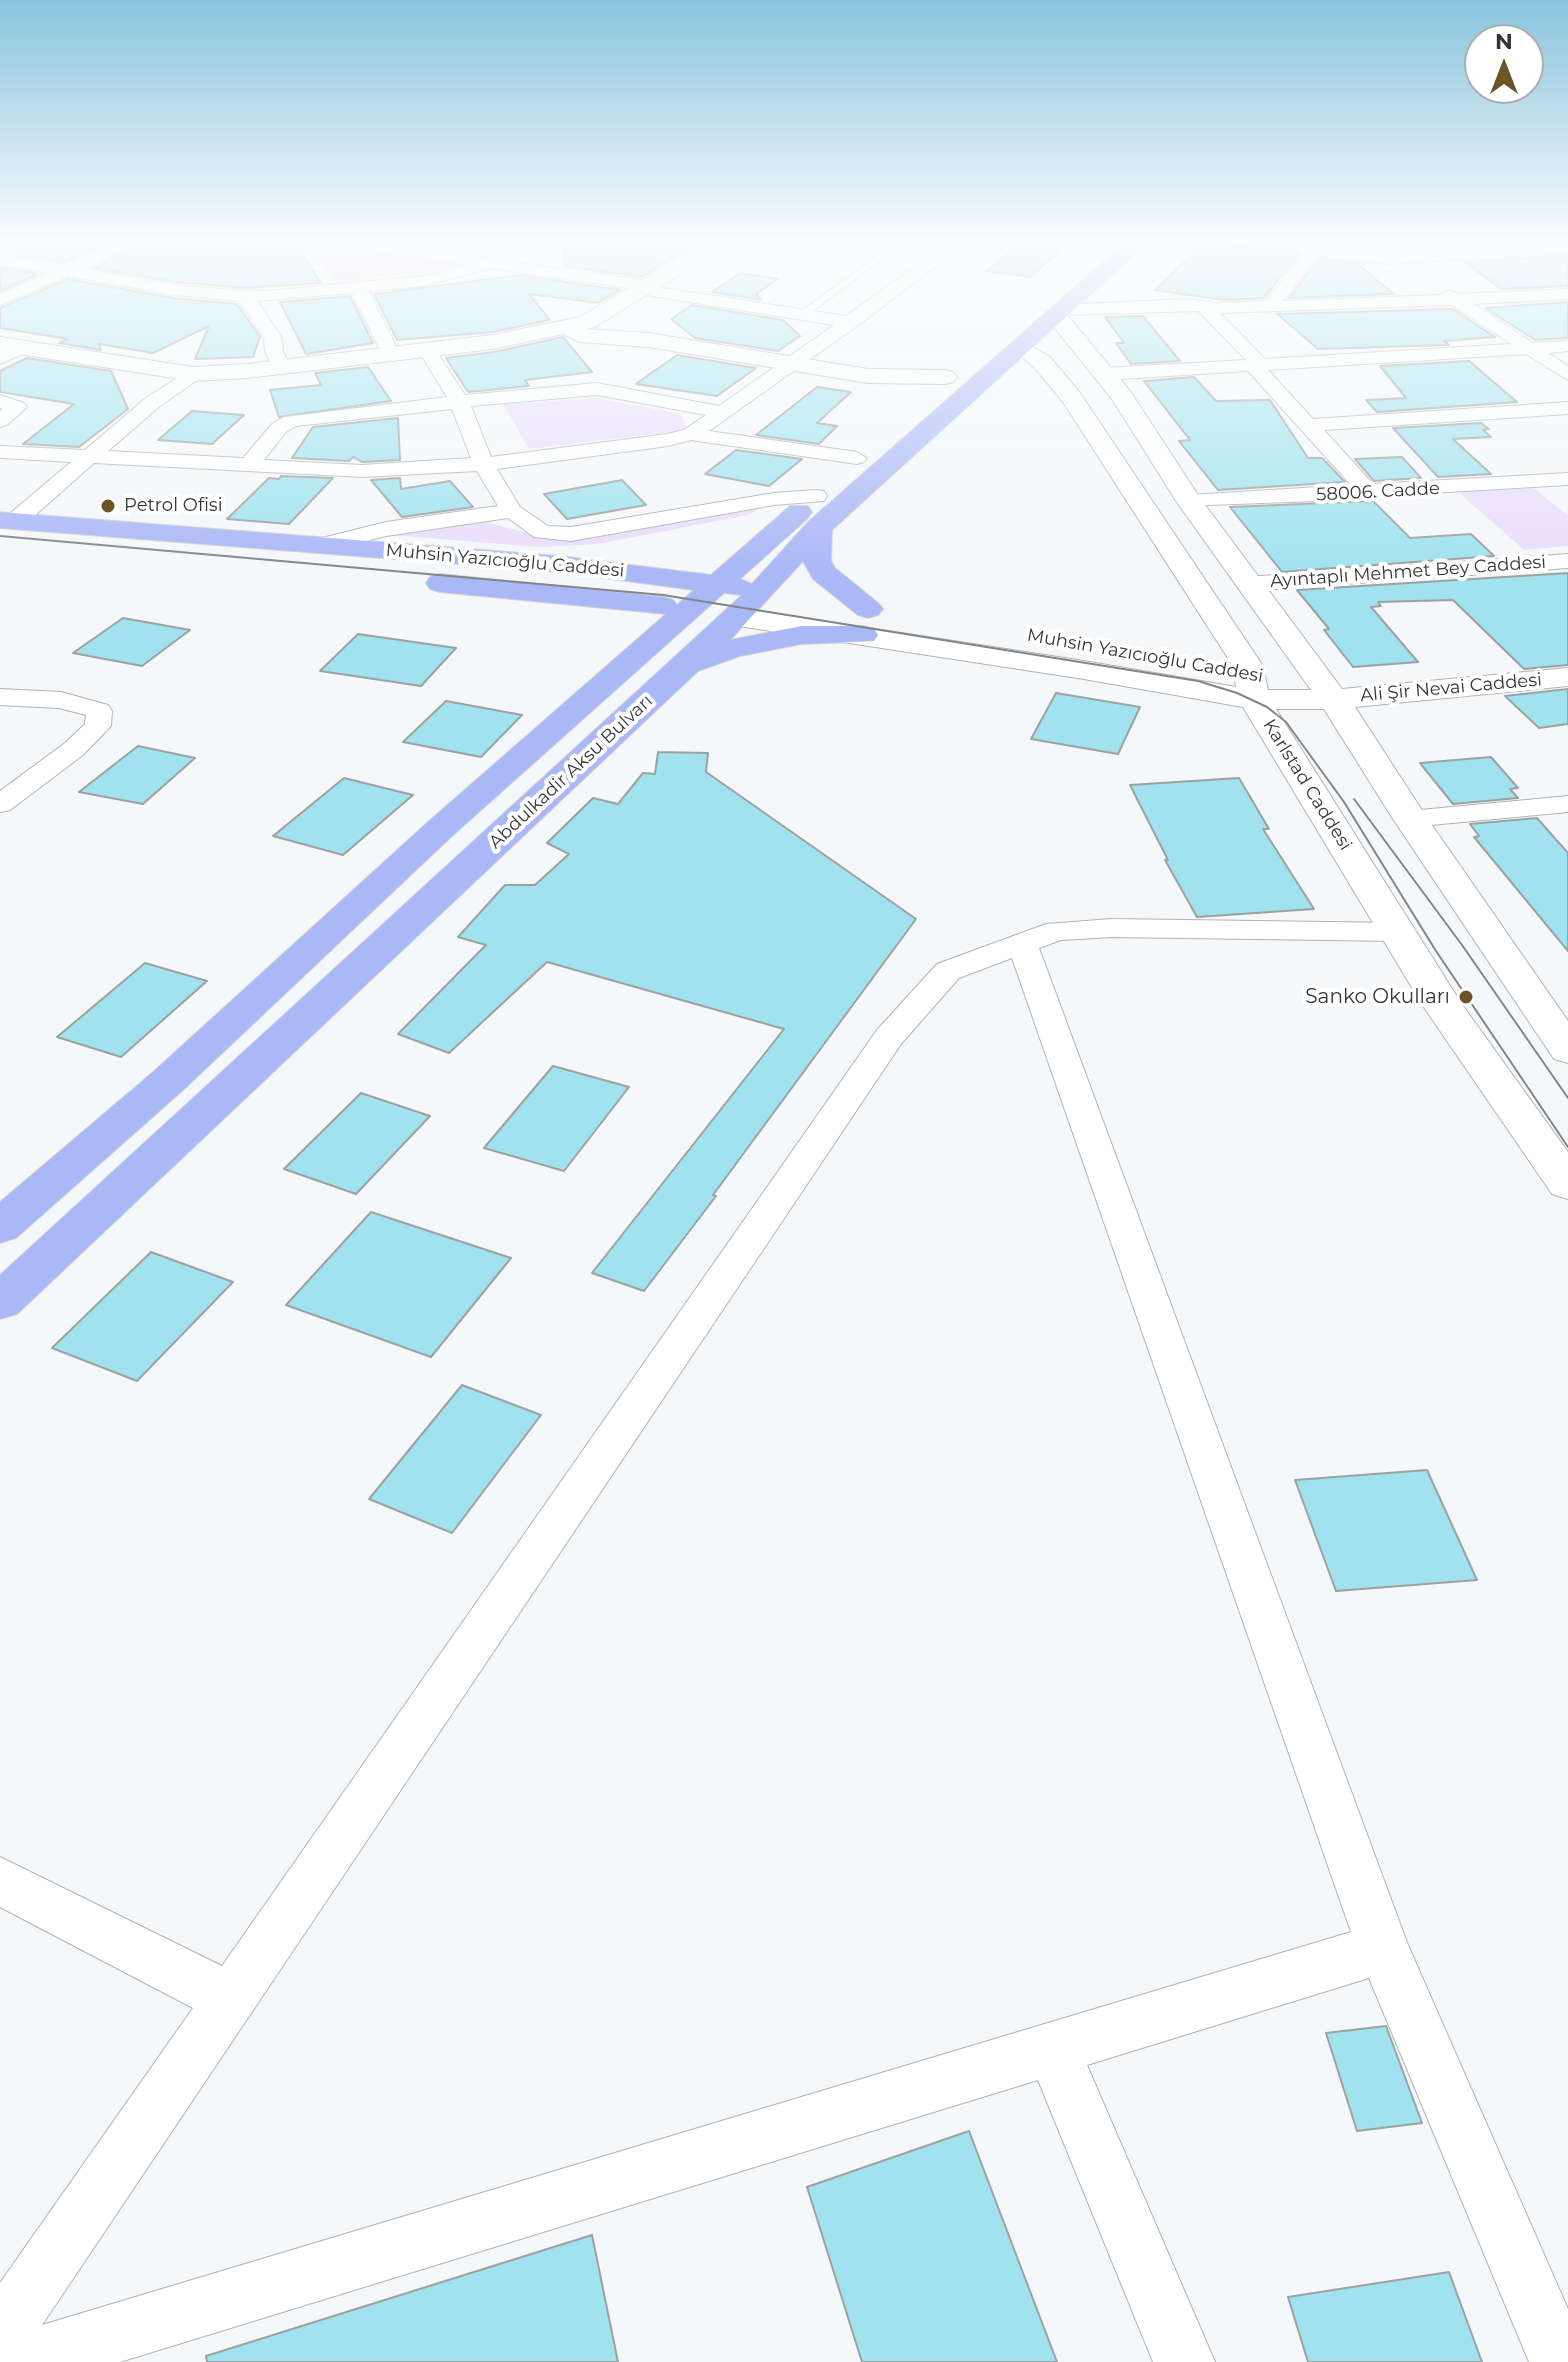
<!DOCTYPE html>
<meta charset="utf-8">
<style>
body{margin:0}
#map{position:relative;width:1568px;height:2362px;overflow:hidden;background:#f5f8fb;font-family:Montserrat,sans-serif}
canvas{display:block}
.north{position:absolute;left:1464px;top:24px;width:80px;height:80px;box-sizing:border-box;background:#fff;border:2px solid #aeaeaf;border-radius:50%;rotate:0deg;font-size:22px;font-weight:700;line-height:32px;text-align:center;color:#343536}
.north::after{content:'';display:block;margin:auto;width:28px;height:36px;background:#6b5525;clip-path:polygon(50% 0,100% 100%,50% 72%,0 100%)}
</style>
<div id="map">
<canvas width="1568" height="2362"></canvas>
<div class="north">N</div>
</div>
<script>
const ctx = document.querySelector('canvas').getContext('2d');
ctx.lineJoin = 'round';
function paint(path, color) { ctx.fillStyle = color; ctx.fill(path, 'evenodd'); }
const shape = rows => new Path2D(rows.map(r => 'M' + r).join(''));
function strokePath(path, color, width, dash) { ctx.strokeStyle = color; ctx.lineWidth = width; ctx.lineCap = dash ? 'butt' : 'round'; ctx.setLineDash(dash || []); ctx.stroke(path); }
function write(font, color, halo, rows, align = 'center') {
  ctx.font = font + ' Montserrat,sans-serif'; ctx.lineWidth = 8; ctx.setLineDash([]); ctx.textBaseline = 'middle'; ctx.strokeStyle = halo; ctx.fillStyle = color; for (const [text, x, y, turn = 0] of rows) {
    ctx.save(); ctx.translate(x, y); ctx.rotate((+turn || 0) * Math.PI / 180); ctx.textAlign = isNaN(turn) ? turn : align; if (halo) ctx.strokeText(text, 0, 0); ctx.fillText(text, 0, 0); ctx.restore();
  }
}
const green = shape([
 [301,243,458,263,449,269,431,272,336,283,323,266,272,258],
 [597,398,681,414,687,430,529,449,503,404],
 [1529,484,1568,516,1568,546,1524,550,1456,490],
 [772,501,748,515,598,544,538,547,379,534,484,522,544,537]
]);
const building = shape([
 [44,241,113,241,64,262,14,253,44,241],
 [145,241,295,241,321,283,245,288,174,282,94,268,145,241],
 [564,241,699,241,642,277,564,266,564,241],
 [1023,241,1071,241,1030,277,986,271,1023,241],
 [1206,241,1293,252,1299,254,1264,298,1223,300,1155,290,1206,241],
 [1568,255,1568,286,1501,289,1465,262,1568,255],
 [1319,258,1364,264,1361,267,1394,294,1289,298,1319,258],
 [0,267,38,274,0,291,0,267],
 [740,273,778,279,756,294,762,300,712,292,740,273],
 [521,275,620,290,598,303,529,294,550,320,493,332,397,340,374,294,521,275],
 [68,279,173,298,237,304,260,337,253,357,195,359,209,326,153,353,99,344,101,350,59,343,68,339,0,328,0,308,68,279],
 [350,296,373,343,306,354,280,302,350,296],
 [1568,302,1568,338,1535,340,1485,308,1568,302],
 [692,305,783,320,800,336,778,351,695,338,671,319,692,305],
 [1453,309,1495,337,1444,341,1449,345,1318,349,1277,314,1453,309],
 [1143,316,1180,361,1131,364,1116,343,1124,343,1105,317,1143,316],
 [563,337,592,372,525,380,529,386,468,392,446,358,494,352,563,337],
 [677,355,756,368,717,396,636,384,677,355],
 [27,358,111,371,128,409,79,447,23,444,74,404,0,392,0,371,27,358],
 [1469,361,1517,402,1377,412,1366,400,1406,398,1380,366,1469,361],
 [368,367,391,401,279,417,270,390,321,385,315,373,368,367],
 [1194,377,1216,401,1270,400,1308,458,1322,458,1345,482,1218,490,1179,441,1190,440,1144,381,1194,377],
 [817,387,851,392,817,423,837,426,819,444,756,435,817,387],
 [192,411,244,415,212,444,158,440,192,411],
 [398,418,400,460,362,462,353,457,349,461,292,458,313,427,398,418],
 [1481,423,1489,429,1483,430,1491,437,1453,439,1491,474,1438,477,1393,428,1481,423],
 [736,450,802,459,769,486,705,474,736,450],
 [1402,457,1421,478,1374,481,1355,459,1402,457],
 [281,476,333,478,289,524,227,519,269,478,279,479,281,476],
 [400,478,401,489,450,481,473,507,402,517,371,480,400,478],
 [622,480,646,505,567,519,544,494,622,480],
 [1373,501,1410,538,1471,534,1494,556,1282,572,1230,507,1373,501],
 [1568,573,1568,665,1524,669,1453,600,1378,602,1381,606,1371,607,1418,662,1353,667,1324,630,1329,629,1297,590,1568,573],
 [123,618,190,630,142,666,73,653,123,618],
 [358,634,456,648,421,686,320,671,358,634],
 [1568,689,1568,724,1539,728,1505,696,1568,689],
 [1056,693,1140,707,1118,754,1031,739,1056,693],
 [446,701,522,715,481,757,403,742,446,701],
 [138,746,195,758,143,804,79,792,138,746],
 [658,752,708,753,706,772,916,919,713,1195,716,1196,644,1291,592,1273,784,1029,547,962,449,1053,398,1034,486,945,458,937,505,885,535,885,569,854,547,843,593,798,618,804,643,773,655,774,658,752],
 [1491,757,1518,788,1510,789,1518,798,1453,804,1420,763,1491,757],
 [344,778,413,795,343,855,273,836,344,778],
 [1239,778,1269,829,1263,829,1314,909,1197,917,1165,860,1168,860,1130,785,1239,778],
 [1537,818,1568,853,1568,951,1474,837,1479,836,1470,824,1537,818],
 [145,963,207,981,121,1057,57,1037,145,963],
 [553,1066,629,1087,564,1171,484,1148,553,1066],
 [361,1093,430,1116,356,1194,284,1169,361,1093],
 [371,1212,511,1258,431,1357,286,1305,371,1212],
 [151,1252,233,1282,137,1381,52,1348,151,1252],
 [462,1385,541,1415,452,1533,369,1499,462,1385],
 [1427,1470,1477,1580,1336,1591,1295,1480,1427,1470],
 [1386,2026,1422,2123,1357,2131,1326,2033,1386,2026],
 [969,2131,1057,2362,862,2362,807,2187,969,2131],
 [592,2235,618,2362,207,2362,206,2356,592,2235],
 [1449,2272,1482,2362,1308,2362,1288,2297,1449,2272]
]);
const service = shape([
 [898,241,907,241,806,316,800,316,800,312,898,241]
]);
const minor = shape([
 [121,241,142,241,84,269,174,285,245,291,278,290,423,276,466,265,335,246,327,241,368,241,488,258,517,241,536,241,506,261,649,281,655,282,657,287,846,316,951,241,969,241,857,326,709,431,857,452,867,458,864,462,857,464,691,440,668,446,497,469,520,507,548,526,571,527,774,493,816,490,824,491,827,496,824,501,774,505,571,541,534,537,508,518,386,536,322,552,311,545,314,540,386,522,498,506,477,471,362,477,94,463,23,526,15,528,4,521,7,516,71,462,0,458,0,446,85,450,146,398,193,368,202,374,200,378,160,406,108,451,243,458,272,424,284,417,447,397,418,350,427,344,433,346,465,395,597,383,719,406,834,325,658,297,652,296,650,291,491,268,423,286,369,291,400,354,391,360,382,354,352,293,257,301,282,338,283,352,291,367,282,373,273,367,265,352,264,338,239,301,174,295,68,276,0,305,0,294,48,273,0,264,0,254,64,265,121,241],
 [597,395,706,415,684,430,667,434,491,457,471,406,597,395],
 [452,409,471,458,362,465,264,460,286,432,296,426,452,409],
 [1269,241,1297,241,1389,254,1568,242,1568,252,1389,264,1318,255,1283,301,1440,295,1449,290,1459,294,1568,289,1568,299,1474,304,1533,343,1568,341,1568,351,1548,353,1568,366,1568,380,1526,354,1268,370,1313,419,1568,402,1568,414,1324,430,1373,484,1568,473,1568,485,1378,496,1370,499,1181,506,1178,501,1181,496,1189,495,1351,485,1248,371,1105,380,1096,374,1105,368,1246,360,1198,311,1062,315,1053,310,1062,305,1186,299,1215,303,1266,301,1304,252,1271,244,1269,241],
 [1452,305,1511,344,1265,359,1220,313,1452,305],
 [22,342,28,344,31,348,28,352,0,364,0,351,22,342],
 [0,395,24,403,27,407,7,425,0,427,0,411,3,409,0,408,0,395],
 [1568,554,1568,568,1247,591,1239,589,1235,584,1239,579,1247,577,1568,554],
 [0,689,61,692,108,705,112,711,111,726,83,755,10,810,0,812,0,791,65,743,85,724,86,715,59,708,0,705,0,689],
 [1568,796,1568,812,1410,827,1400,825,1396,819,1400,813,1410,811,1568,796],
 [1112,919,1398,923,1409,925,1413,932,1409,939,1398,941,1112,937,1061,940,1039,948,1408,1945,1568,2309,1568,2362,1529,2362,1369,1978,1087,2065,1215,2362,1153,2362,1038,2080,120,2362,0,2362,0,2283,193,2008,0,1907,0,1857,222,1966,877,1030,937,964,1046,924,1112,919],
 [1012,958,1351,1932,42,2325,901,1044,959,978,1012,958]
]);
const tertiary = shape([
 [709,241,733,241,595,327,586,329,648,333,868,369,945,370,953,372,957,377,953,382,945,384,868,383,648,347,580,342,563,334,493,349,247,378,193,381,0,351,0,337,193,367,247,364,493,335,580,317,709,241],
 [1056,310,1064,311,1130,391,1200,498,1342,689,1568,668,1568,686,1355,707,1427,818,1568,1021,1568,1063,1554,1059,1393,819,1324,709,1276,709,1461,1003,1568,1152,1568,1199,1552,1194,1423,1006,1243,707,1084,679,738,626,728,623,723,617,728,611,738,608,1084,661,1236,687,1233,666,1063,402,1034,367,1011,348,1022,341,1050,357,1080,393,1263,666,1268,690,1311,690,1176,501,1112,399,1045,316,1056,310]
]);
const primary = shape([
 [1127,241,1149,241,832,530,831,561,835,568,878,603,883,609,878,615,868,618,858,615,813,579,803,561,730,640,802,626,863,626,874,629,878,635,874,641,802,644,740,656,698,671,17,1314,0,1319,0,1275,742,595,724,593,452,836,182,1091,16,1238,0,1243,0,1202,152,1073,428,822,666,614,440,592,430,589,426,583,430,577,440,574,663,597,673,600,677,605,694,590,559,572,0,528,0,512,559,556,711,575,790,506,808,506,812,512,808,518,740,579,752,584,808,522,1127,241]
]);
const tram = shape([
 [0,536,663,595,1198,681,1237,693,1267,707,1286,722,1344,802,1436,951,1568,1147],
 [1354,799,1462,945,1568,1098]
]);
const markers = [
 [108,506,8,"#6b5525"],
 [1466,997,8,"#6b5525"]
];
const farStreetnames = [
 ["58006. Cadde",1378,492,-3],
 ["Muhsin Yazıcıoğlu Caddesi",505,561,5],
 ["Ayıntaplı Mehmet Bey Caddesi",1408,572,-4],
 ["Muhsin Yazıcıoğlu Caddesi",1145,656,10],
 ["Ali Şir Nevai Caddesi",1451,688,-5],
 ["Abdulkadir Aksu Bulvarı",571,772,-43],
 ["Karlstad Caddesi",1307,785,58]
];
const farPoinames = [
 ["Petrol Ofisi",124,506]
];
const poiNames = [
 ["Sanko Okulları",1450,997]
];
paint(green, '#eaddfd');
paint(building, '#a0e3ef');
strokePath(building, '#9ea1a2', 2);
strokePath(service, '#b0b3b5', 2);
strokePath(minor, '#b0b3b5', 2);
strokePath(tertiary, '#b0b3b5', 2);
strokePath(primary, '#d2d3d3', 2);
paint(service, '#fff');
paint(minor, '#fff');
paint(tertiary, '#fff');
paint(primary, '#aab8f7');
strokePath(tram, '#838586', 2);
const sky = ctx.createLinearGradient(0, 0, 0, 572);
sky.addColorStop(0, '#89c4de');
sky.addColorStop(0.42, '#fafcfd');
sky.addColorStop(1, '#fafcfd00');
ctx.fillStyle = sky;
ctx.fillRect(0, 0, 1568, 572);
for (const [x, y, r, color] of markers) { const dot = new Path2D(); dot.arc(x, y, r, 0, 2 * Math.PI); ctx.fillStyle = color; ctx.fill(dot); strokePath(dot, '#fff', 3); }
write('18px', '#343536', '#fff', farStreetnames);
write('18px', '#343536', '#fff', farPoinames, 'left');
write('20px', '#343536', '#fff', poiNames, 'right');
</script>
